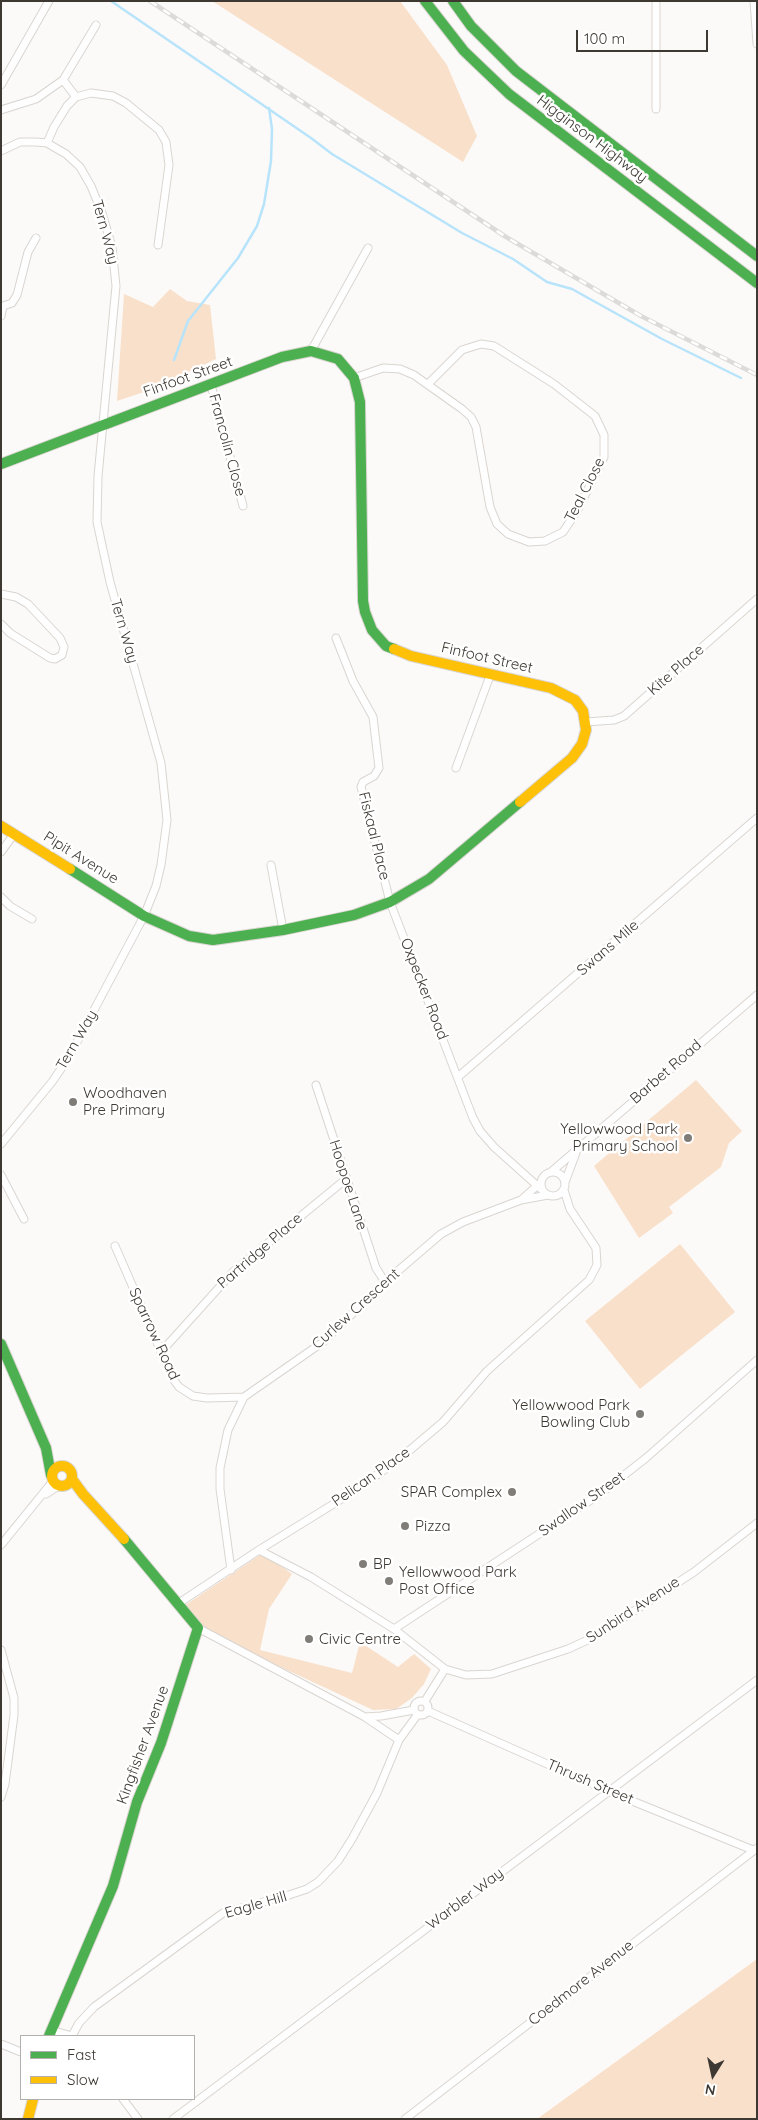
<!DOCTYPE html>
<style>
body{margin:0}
#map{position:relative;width:758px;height:2120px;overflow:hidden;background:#fcfaf8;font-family:Quicksand,sans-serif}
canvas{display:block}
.frame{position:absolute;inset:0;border:2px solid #3e3832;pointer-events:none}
.legend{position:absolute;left:20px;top:2035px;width:175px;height:65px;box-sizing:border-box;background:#fff;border:1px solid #b2afad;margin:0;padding:6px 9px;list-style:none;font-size:15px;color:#3e3832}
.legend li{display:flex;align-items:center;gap:10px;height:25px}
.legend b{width:25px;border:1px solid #b2afad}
.north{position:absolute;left:688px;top:2050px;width:50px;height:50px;-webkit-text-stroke:4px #fff;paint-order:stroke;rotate:190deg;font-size:14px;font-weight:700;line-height:20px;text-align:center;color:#3e3832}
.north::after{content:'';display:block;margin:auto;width:18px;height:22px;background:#3e3832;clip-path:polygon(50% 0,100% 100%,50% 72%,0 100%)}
.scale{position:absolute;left:576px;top:30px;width:132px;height:22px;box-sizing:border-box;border:2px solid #3e3832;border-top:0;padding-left:6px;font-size:15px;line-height:18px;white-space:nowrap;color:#3e3832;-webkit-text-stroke:4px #fff;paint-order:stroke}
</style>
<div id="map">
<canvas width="758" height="2120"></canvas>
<div class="frame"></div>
<ul class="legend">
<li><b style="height:6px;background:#4caf50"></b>Fast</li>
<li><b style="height:6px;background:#ffc107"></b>Slow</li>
</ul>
<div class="north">N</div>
<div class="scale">100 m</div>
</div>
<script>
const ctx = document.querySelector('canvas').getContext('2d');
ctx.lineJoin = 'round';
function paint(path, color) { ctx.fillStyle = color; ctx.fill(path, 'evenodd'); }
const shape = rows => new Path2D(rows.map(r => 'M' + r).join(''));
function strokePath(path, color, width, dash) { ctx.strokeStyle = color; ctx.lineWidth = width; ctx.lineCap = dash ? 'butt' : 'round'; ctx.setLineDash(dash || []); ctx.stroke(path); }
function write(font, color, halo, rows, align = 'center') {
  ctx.font = font + ' Quicksand,sans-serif'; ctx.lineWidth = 5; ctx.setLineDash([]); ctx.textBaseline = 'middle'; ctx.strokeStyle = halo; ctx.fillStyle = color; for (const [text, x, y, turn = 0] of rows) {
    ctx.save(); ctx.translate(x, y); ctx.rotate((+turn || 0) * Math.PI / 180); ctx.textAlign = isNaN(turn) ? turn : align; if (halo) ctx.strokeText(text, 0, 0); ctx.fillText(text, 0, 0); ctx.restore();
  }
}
const green = shape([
 [212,1,400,1,447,65,477,136,463,162],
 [170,289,187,301,210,305,216,359,156,388,117,401,124,294,153,307],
 [696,1080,742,1131,729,1143,721,1167,669,1207,673,1213,639,1238,594,1166],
 [680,1244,735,1312,640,1389,585,1321],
 [263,1553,292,1574,269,1609,260,1650,352,1673,360,1642,398,1667,414,1654,431,1669,424,1684,412,1698,396,1709,373,1710,203,1631,184,1606],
 [757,1959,757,2119,537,2119,639,2045]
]);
const stream = shape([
 [111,1,311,138,332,154,462,233,513,259,547,282,572,289,662,339,741,378],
 [174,360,188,321,238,258,257,226,264,204,271,161,272,129,269,108]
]);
const street = shape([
 [754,1,757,44],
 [63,80,96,25],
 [1,85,49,1],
 [656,109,656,1],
 [1,110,36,99,63,80,76,97],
 [47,143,54,127,67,106,76,97,91,93,113,96,126,103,159,130,166,142,169,165,158,245],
 [1,151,20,142,36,142,47,143,66,154,80,167,91,186,102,213,112,247,116,286,98,476,97,522,110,582,161,763,167,820,161,865,156,886,144,916,69,1057,52,1082,1,1144],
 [1,316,3,306,12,303,17,295,28,252,36,238],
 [311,351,368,248],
 [354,378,383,368,400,369,414,375,462,409,471,417,476,427,490,507,497,524,508,534,529,542,545,541,563,532,577,511,604,457,604,435,595,416,554,384,494,346,481,344,462,350,428,384],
 [211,385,243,506],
 [1,594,16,597,28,604,60,638,64,647,62,655,55,659,50,658,10,633,1,624],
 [336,638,353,681,373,717,379,768,374,776,363,782,361,787,390,902,473,1118,480,1131,494,1147,542,1190],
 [586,722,614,720,624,716,757,599],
 [456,768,491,673],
 [1,852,14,834],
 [271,865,283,930],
 [1,897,10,906,32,919],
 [458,1077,757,818],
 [316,1085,376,1268,385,1282],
 '541 1184a12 12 0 1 1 24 0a12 12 0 1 1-24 0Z',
 [551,1172,757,995],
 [1,1175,24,1219],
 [565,1182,576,1153],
 [521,1200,539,1184],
 [115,1246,173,1379,179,1387,193,1396,207,1398,244,1397],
 [161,1352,233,1272,346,1179],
 [46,1494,58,1486],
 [1,1545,53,1481],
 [259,1550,311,1577,351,1602,394,1629,445,1669],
 [231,1570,220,1489,220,1468,228,1430,244,1397,323,1342,385,1282,441,1234,463,1222,521,1200,548,1195],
 [179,1603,259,1550,348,1495,397,1461,443,1422,487,1371,589,1280,597,1265,596,1248,570,1209,564,1190],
 [198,1628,365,1717,399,1740],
 [394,1629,600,1494,646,1458,757,1360],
 [1,1650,14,1698,14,1715,5,1784,1,1797],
 '414 1708a7 7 0 1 1 14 0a7 7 0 1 1-14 0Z',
 [425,1701,445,1669,466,1675,492,1674,568,1649,594,1637,694,1572,757,1523],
 [428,1711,610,1792,753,1850],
 [365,1717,381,1716,414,1710],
 [51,2030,72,2036],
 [72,2036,79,2023,94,2007,223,1913,289,1895,307,1889,318,1882,338,1861,352,1839,377,1793,399,1740,418,1714],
 [1,2044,21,2052],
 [123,2099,138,2119],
 [173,2119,757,1680],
 [405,2119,757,1848]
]);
const fast = shape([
 [425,1,464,51,509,94,757,283],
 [453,1,471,26,516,71,757,256],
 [1,464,282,357,311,351,338,359,354,378,360,402,363,601,365,612,372,630,386,646,394,649],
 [70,869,144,916,189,936,213,940,283,930,354,915,390,902,429,879,520,802],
 [1,1344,46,1448,51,1475],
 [49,2036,113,1886,137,1802,161,1743,198,1628,124,1539]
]);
const slow = shape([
 [394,649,411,656,551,688,575,700,583,711,586,730,582,744,572,758,520,802],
 [1,826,70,869],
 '52 1476a10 10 0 1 1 20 0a10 10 0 1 1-20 0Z',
 [72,1479,83,1494,124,1539],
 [28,2119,33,2099]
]);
const rail = shape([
 [150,1,506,237,641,316,757,375]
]);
const markers = [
 [73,1102,5,"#807c77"],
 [688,1138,5,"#807c77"],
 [640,1414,5,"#807c77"],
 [512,1492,5,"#807c77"],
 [405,1526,5,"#807c77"],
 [363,1564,5,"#807c77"],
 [389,1581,5,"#807c77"],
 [309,1639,5,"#807c77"]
];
const streetNames = [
 ["Higginson Highway",592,139,37],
 ["Tern Way",105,232,75],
 ["Finfoot Street",188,377,-20],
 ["Francolin Close",227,445,75],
 ["Teal Close",585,490,-63],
 ["Tern Way",124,631,74],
 ["Finfoot Street",487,658,13],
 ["Kite Place",676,670,-41],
 ["Fiskaal Place",374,836,76],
 ["Pipit Avenue",81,858,32],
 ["Swans Mile",608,948,-41],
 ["Oxpecker Road",424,989,69],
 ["Tern Way",77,1040,-60],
 ["Barbet Road",666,1072,-41],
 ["Hoopoe Lane",348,1185,72],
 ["Partridge Place",260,1251,-41],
 ["Curlew Crescent",356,1309,-42],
 ["Sparrow Road",154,1334,65],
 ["Pelican Place",371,1477,-35],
 ["Swallow Street",582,1504,-35],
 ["Sunbird Avenue",633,1610,-33],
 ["Kingfisher Avenue",143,1745,-70],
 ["Thrush Street",590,1782,23],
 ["Warbler Way",465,1899,-37],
 ["Eagle Hill",256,1905,-16],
 ["Coedmore Avenue",581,1983,-38]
];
const poiNames = [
 ["Woodhaven",83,1093],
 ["Pre Primary",83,1110],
 ["Yellowwood Park",678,1129,"right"],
 ["Primary School",678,1146,"right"],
 ["Yellowwood Park",630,1405,"right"],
 ["Bowling Club",630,1422,"right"],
 ["SPAR Complex",502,1492,"right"],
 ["Pizza",415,1526],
 ["BP",373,1564],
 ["Yellowwood Park",399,1572],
 ["Post Office",399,1589],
 ["Civic Centre",319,1639]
];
paint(green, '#f9e0ca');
strokePath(stream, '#b8e4fb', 2.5);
strokePath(street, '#d9d5d1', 9);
strokePath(fast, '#d9d5d1', 12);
strokePath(slow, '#d9d5d1', 12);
strokePath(street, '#fffefe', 7);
strokePath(fast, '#4caf50', 10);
strokePath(slow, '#ffc107', 10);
strokePath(rail, '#dcdbd9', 4.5);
strokePath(rail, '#fff', 2.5, [8]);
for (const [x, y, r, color] of markers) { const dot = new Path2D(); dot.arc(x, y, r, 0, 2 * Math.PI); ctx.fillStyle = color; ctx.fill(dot); strokePath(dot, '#fff', 2); }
write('15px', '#3e3832', '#fff', streetNames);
write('15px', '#3e3832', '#fff', poiNames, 'left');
</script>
